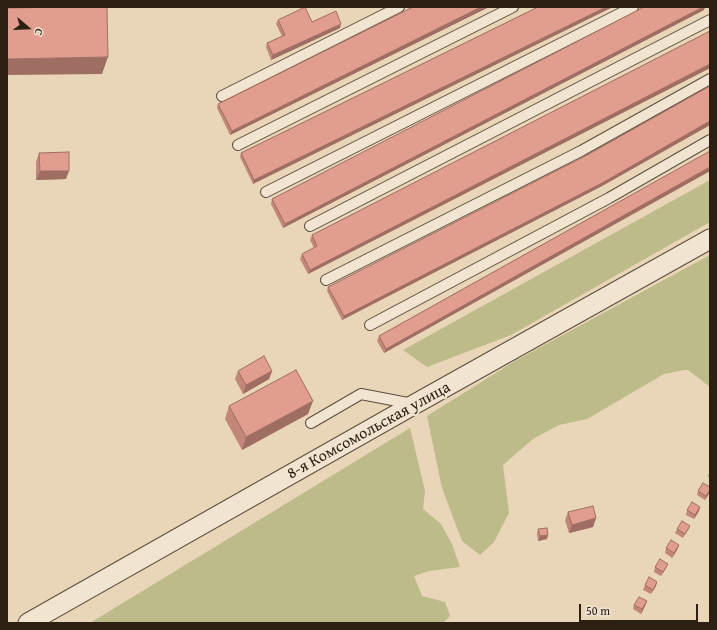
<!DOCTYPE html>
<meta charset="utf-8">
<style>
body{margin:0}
#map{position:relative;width:717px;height:630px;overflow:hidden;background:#e9d5b7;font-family:"Gentium Book Plus",serif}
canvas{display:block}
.frame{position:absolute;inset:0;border:8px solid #2c2013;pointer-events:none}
.north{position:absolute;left:8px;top:8px;width:40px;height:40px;-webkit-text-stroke:3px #f1e4d0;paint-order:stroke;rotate:109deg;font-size:11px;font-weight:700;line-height:16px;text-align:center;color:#2c2013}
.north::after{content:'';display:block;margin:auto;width:14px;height:18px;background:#2c2013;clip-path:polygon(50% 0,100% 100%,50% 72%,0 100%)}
.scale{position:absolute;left:579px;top:604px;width:119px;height:18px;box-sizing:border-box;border:2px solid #2c2013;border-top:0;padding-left:5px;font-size:12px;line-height:14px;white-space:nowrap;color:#2c2013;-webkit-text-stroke:3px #f1e4d0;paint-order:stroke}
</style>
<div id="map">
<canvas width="717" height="630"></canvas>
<div class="frame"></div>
<div class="north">С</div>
<div class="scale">50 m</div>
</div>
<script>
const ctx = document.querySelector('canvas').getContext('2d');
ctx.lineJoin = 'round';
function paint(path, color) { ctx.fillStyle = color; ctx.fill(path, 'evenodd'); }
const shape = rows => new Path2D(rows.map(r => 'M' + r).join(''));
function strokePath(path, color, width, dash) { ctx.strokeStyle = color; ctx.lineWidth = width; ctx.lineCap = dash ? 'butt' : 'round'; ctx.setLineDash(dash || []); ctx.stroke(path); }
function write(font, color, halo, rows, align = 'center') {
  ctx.font = font + ' "Gentium Book Plus",serif'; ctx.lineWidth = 4; ctx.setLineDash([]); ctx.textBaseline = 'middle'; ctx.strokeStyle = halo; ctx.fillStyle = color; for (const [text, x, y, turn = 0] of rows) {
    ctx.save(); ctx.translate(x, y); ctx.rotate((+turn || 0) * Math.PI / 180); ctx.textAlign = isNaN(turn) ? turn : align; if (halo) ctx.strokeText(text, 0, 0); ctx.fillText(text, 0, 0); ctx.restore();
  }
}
const green = shape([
 [710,180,710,222,511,335,427,367,403,350],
 [710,255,710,387,688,370,684,370,664,374,587,419,559,425,533,439,503,465,509,513,494,542,480,555,462,541,442,488,427,416,515,361],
 [410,428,425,491,423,509,441,524,452,544,460,567,429,571,414,576,422,596,445,602,450,616,443,623,90,623]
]);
const lane = shape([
 [222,96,399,7],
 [238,145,513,7],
 [266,192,633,7],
 [310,226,710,20],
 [326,280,581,151,710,79],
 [370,325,609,198,710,140],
 [311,423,361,394,413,404]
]);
const street = shape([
 [28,623,415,404,710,239]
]);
const wall = shape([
 [413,7,489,7,230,135,217,108,218,104],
 [538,7,253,184,240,157,241,153],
 [670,8,704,10,283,228,271,204,272,199],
 [278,20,312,22,340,28,271,60,266,47,267,43,282,36,276,24],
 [710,31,710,68,308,274,300,259,302,254,314,248,310,240,312,235],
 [710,86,710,125,602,186,342,320,327,291,328,287,589,154],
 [710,151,710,171,384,353,377,341,379,336],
 [39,153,66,179,36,180,36,162],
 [238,371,272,371,269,379,243,394,235,379],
 [229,406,308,414,242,450,225,419],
 [710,471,710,478,708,476],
 [710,487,710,492,705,500,697,495,698,491],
 [700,507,699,511,694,519,686,515,687,510],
 [568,512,596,518,593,527,569,533,565,520],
 [690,526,688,530,683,538,675,533,677,529],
 [538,529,547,539,538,541,537,534],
 [679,545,677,550,672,558,665,553,666,548],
 [655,567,666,568,661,576,654,572],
 [645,585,656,586,651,594,643,590],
 [647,601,645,606,641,614,633,609,634,605]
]);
const shadedWall = shape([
 [481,7,489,7,230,135,232,131],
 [606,7,613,7,253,184,254,180],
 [703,7,705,7,704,10,283,228,285,224],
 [341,24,340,28,271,60,273,55],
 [108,57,102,74,7,75,7,59],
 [710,64,710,68,308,274,310,270],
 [710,121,710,125,602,186,342,320,344,316],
 [710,167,710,171,384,353,386,349],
 [40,171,69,171,66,179,36,180],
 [272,371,269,379,243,394,246,385],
 [313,401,308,414,242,450,246,437],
 [710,490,710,492,705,500,706,496],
 [700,507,699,511,694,519,695,515],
 [596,518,593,527,569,533,572,525],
 [548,535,547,539,538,541,540,536],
 [679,545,677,550,672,558,674,553],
 [668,564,666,568,661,576,663,572],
 [657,582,656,586,651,594],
 [647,601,645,606,641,614,642,609]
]);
const building = shape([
 [70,7,107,7,108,57,7,59,7,8,70,7],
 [305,7,312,22,336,11,341,24,273,55,267,43,285,35,278,20,305,7],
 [413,7,481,7,232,131,218,104,413,7],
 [538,7,606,7,254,180,241,153,538,7],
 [644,7,669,7,670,8,672,7,703,7,285,224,272,199,644,7],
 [710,31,710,64,310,270,302,254,317,246,312,235,710,31],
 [710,86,710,121,604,182,344,316,328,287,589,154,710,86],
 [710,151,710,167,386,349,379,336,710,151],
 [69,152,69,171,40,171,39,153,69,152],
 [264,356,272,371,246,385,238,371,264,356],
 [296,370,313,401,246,437,229,406,296,370],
 [703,483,710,487,710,490,706,496,698,491,703,483],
 [692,502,700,507,695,515,687,510,692,502],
 [593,506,596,518,572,525,568,512,593,506],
 [682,521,690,526,685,534,677,529,682,521],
 [547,528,548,535,540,536,538,529,547,528],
 [671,540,679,545,674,553,666,548,671,540],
 [660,559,668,564,663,572,655,567,660,559],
 [649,577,657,582,653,590,645,585,649,577],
 [639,597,647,601,642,609,634,605,639,597]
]);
const streetNames = [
 ["8-я Комсомольская улица",369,431,-29]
];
paint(green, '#bdbb89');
strokePath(lane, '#5b4d3c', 12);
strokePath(street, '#5b4d3c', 21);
strokePath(lane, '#f1e4d0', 10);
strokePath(street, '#f1e4d0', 19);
paint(wall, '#c28779');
paint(shadedWall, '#9e6e63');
paint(building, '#e19d8d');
strokePath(building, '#9e6e63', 1);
write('16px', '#2c2013', '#f1e4d0', streetNames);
</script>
